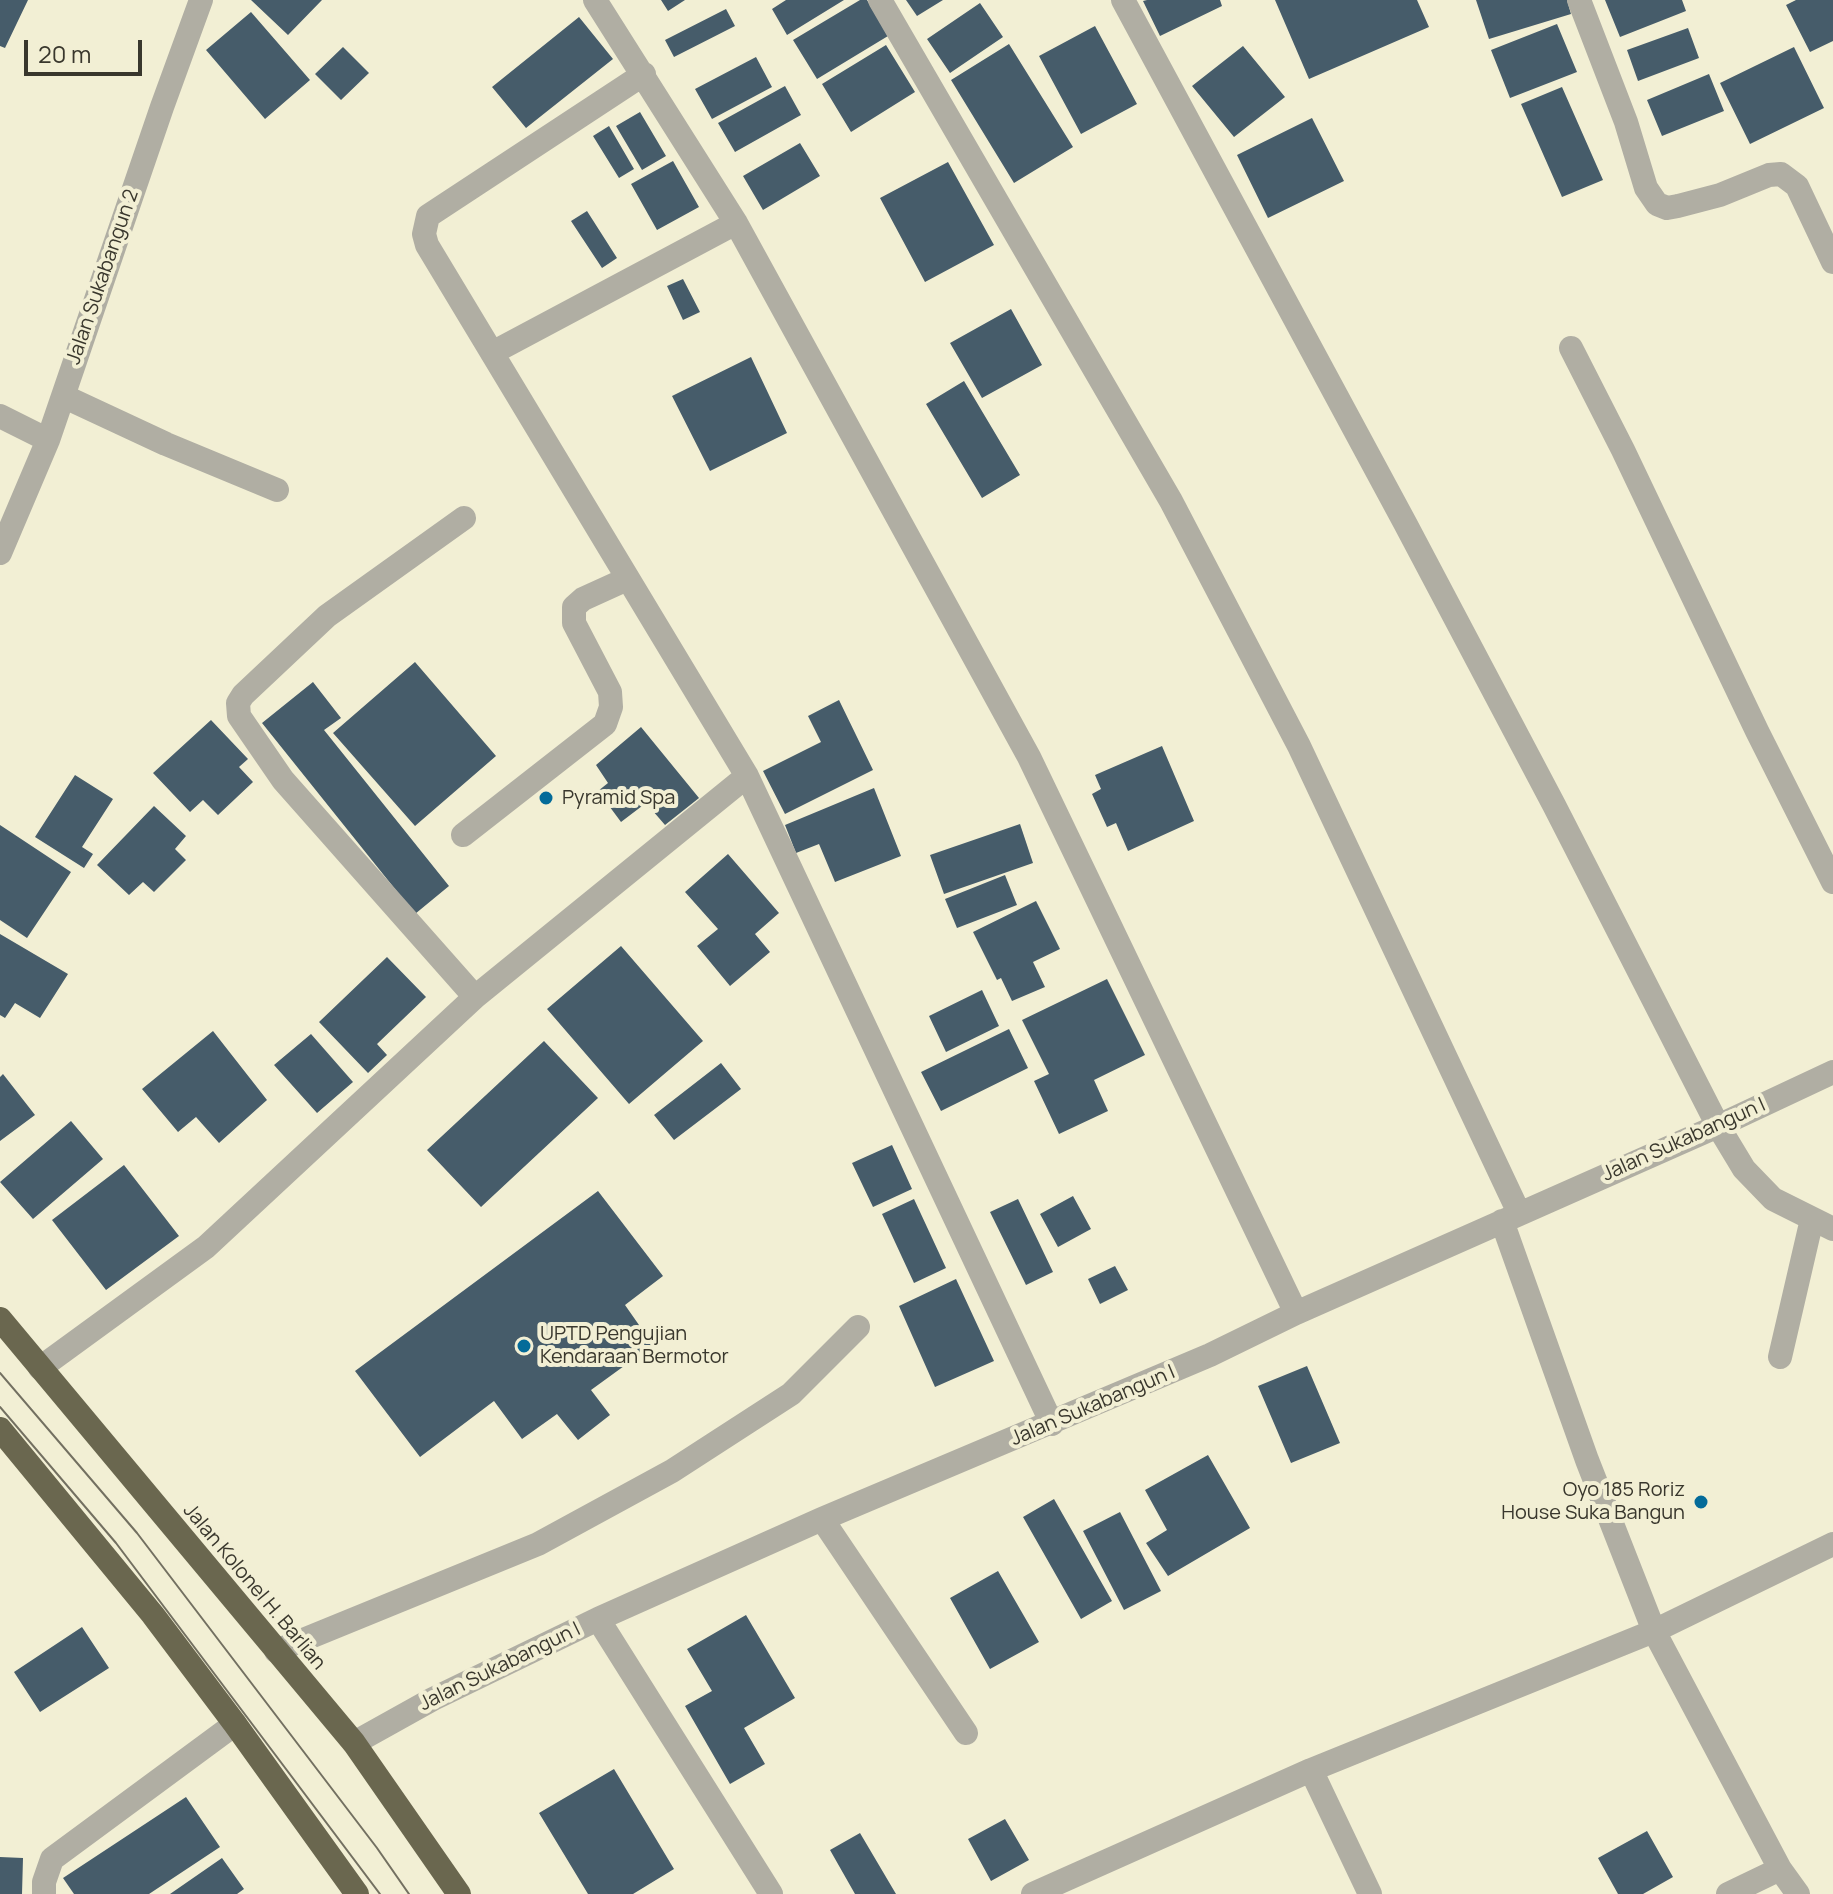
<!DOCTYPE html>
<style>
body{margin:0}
#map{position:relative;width:1833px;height:1894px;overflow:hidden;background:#f2efd4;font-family:Manrope,sans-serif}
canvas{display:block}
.scale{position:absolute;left:24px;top:40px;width:118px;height:36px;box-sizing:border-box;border:4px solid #39372d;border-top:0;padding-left:10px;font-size:24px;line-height:28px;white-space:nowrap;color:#39372d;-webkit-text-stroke:6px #f2efd4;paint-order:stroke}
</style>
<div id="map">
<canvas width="1833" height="1894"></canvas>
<div class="scale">20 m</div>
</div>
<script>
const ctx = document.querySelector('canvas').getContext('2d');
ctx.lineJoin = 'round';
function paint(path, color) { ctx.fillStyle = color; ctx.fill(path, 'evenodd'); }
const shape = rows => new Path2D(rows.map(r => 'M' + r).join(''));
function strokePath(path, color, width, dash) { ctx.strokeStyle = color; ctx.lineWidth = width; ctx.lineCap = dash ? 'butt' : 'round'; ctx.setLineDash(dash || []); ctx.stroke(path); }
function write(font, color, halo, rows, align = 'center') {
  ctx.font = font + ' Manrope,sans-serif'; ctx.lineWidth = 8; ctx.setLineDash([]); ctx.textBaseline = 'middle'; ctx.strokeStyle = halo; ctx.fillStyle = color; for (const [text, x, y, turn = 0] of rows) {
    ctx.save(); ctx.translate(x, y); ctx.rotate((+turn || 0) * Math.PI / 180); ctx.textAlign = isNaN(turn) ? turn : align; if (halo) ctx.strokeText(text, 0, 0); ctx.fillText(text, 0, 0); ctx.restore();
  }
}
const building = shape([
 [0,0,28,0,5,48,0,46],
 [251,0,322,0,288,35],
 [661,0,685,0,668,11],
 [786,0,844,0,787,35,772,9],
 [860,0,867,0,888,36,817,79,793,40],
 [906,0,943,0,917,16],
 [1147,0,1220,0,1222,6,1160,36,1143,1],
 [1275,0,1417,0,1429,27,1309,79],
 [1476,0,1567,0,1571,14,1489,39],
 [1605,0,1682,0,1686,11,1620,37],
 [1796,0,1833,0,1833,41,1810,52,1786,5],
 [980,3,1003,37,950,73,927,39],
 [726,9,735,26,674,57,665,40],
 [251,12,310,80,265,119,206,50],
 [579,17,613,59,526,128,492,87],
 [1557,24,1577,72,1510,98,1491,50],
 [1095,26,1137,104,1081,134,1039,56],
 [1688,28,1699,58,1638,81,1627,50],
 [1009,44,1073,147,1014,183,951,80],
 [886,45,915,92,851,132,822,84],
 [1243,46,1285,97,1234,137,1192,86],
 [343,47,369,73,341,100,315,74],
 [1794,47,1824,108,1750,144,1720,83],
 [756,57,772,87,712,119,695,89],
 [1709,74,1724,111,1662,136,1647,100],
 [785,86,801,115,735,152,718,123],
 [1562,87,1603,180,1562,197,1521,104],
 [640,112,666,156,642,170,616,126],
 [1312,118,1344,181,1268,218,1237,155],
 [609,126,634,169,619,178,593,136],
 [800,143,820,176,763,210,743,176],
 [673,161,699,207,657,230,631,184],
 [948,162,994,245,925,282,880,198],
 [587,211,617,258,602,268,571,221],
 [683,279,700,312,683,320,667,286],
 [1011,309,1042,365,982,398,950,343],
 [751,357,787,433,710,471,672,396],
 [964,381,1020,475,982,498,926,404],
 [415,662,496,756,415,826,333,733],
 [313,682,341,718,324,730,449,886,415,914,262,723],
 [839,700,873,770,785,814,763,771,821,742,808,716],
 [211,720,248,759,239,767,253,782,218,815,203,800,190,812,153,773],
 [641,727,699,798,665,825,646,803,621,822,598,791,608,783,596,765],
 [1162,746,1194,821,1128,851,1116,823,1107,827,1092,794,1101,789,1095,775],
 [75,775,113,799,82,847,93,854,84,868,35,837],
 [874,788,901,856,835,882,819,844,796,853,785,825],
 [154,806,186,836,175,849,186,860,154,892,143,882,129,895,97,865],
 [1020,824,1033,863,944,894,930,855],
 [0,825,71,872,27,938,0,920],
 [728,854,779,913,755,934,770,952,730,986,697,946,718,929,685,892],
 [1005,875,1017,905,957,928,945,899],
 [1036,901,1060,949,1033,962,1045,987,1012,1001,1001,978,997,980,973,932],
 [0,934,68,974,40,1018,15,1003,5,1018,0,1015],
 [621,946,703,1041,629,1104,547,1009],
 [387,957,426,997,377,1044,387,1055,368,1073,319,1022],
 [1107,979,1145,1055,1094,1080,1108,1111,1059,1134,1034,1081,1049,1074,1022,1020],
 [982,990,999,1026,946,1052,929,1016],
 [1009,1029,1028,1068,941,1111,921,1072],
 [213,1031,267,1100,219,1143,196,1117,178,1132,142,1089],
 [311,1034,353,1082,317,1113,274,1065],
 [544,1041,598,1098,481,1207,427,1150],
 [721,1063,741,1089,674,1140,654,1115],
 [3,1074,35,1115,0,1141,0,1077],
 [71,1121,103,1159,33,1219,0,1182],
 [892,1145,912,1189,873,1207,852,1163],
 [124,1165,179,1236,106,1290,52,1220],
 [598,1191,663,1276,625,1305,653,1345,591,1390,610,1415,578,1440,557,1414,522,1439,494,1401,420,1457,355,1371],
 [1073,1196,1091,1229,1058,1247,1040,1214],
 [914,1199,946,1268,914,1283,882,1214],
 [1018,1199,1053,1272,1026,1285,990,1212],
 [1115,1266,1128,1290,1100,1304,1088,1279],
 [956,1279,994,1361,935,1387,899,1306],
 [1307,1366,1340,1443,1291,1463,1258,1386],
 [1208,1455,1250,1528,1168,1576,1146,1543,1167,1530,1145,1490],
 [1054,1499,1112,1601,1081,1619,1023,1517],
 [1120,1512,1161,1591,1124,1610,1083,1531],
 [998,1571,1039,1642,990,1669,950,1598],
 [746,1615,795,1698,744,1728,765,1764,730,1784,685,1706,712,1691,687,1649],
 [82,1627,109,1668,40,1712,14,1672],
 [614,1769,674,1869,633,1894,588,1894,539,1813],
 [186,1797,220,1847,149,1894,74,1894,63,1878],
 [1005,1819,1029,1860,991,1881,968,1839],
 [1647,1831,1673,1877,1643,1894,1618,1894,1598,1858],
 [860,1833,896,1894,855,1894,830,1850],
 [0,1857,23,1858,22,1894,0,1894],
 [222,1858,244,1889,237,1894,170,1894]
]);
const minor = shape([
 [595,0,736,223,1029,757,1296,1313],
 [880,0,1171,501,1299,746,1519,1213],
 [1123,0,1405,523,1554,805,1718,1126,1744,1169,1773,1199,1833,1229],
 [1579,0,1626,122,1646,188,1657,204,1667,208,1678,206,1720,195,1769,175,1781,174,1797,186,1833,262],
 [644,74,428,216,424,234,427,245,747,776,1052,1424],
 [1571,348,1623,450,1757,731,1833,882],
 [492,353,736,223],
 [63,396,166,444,277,490],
 [0,416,48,440],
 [464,518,327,616,243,695,238,703,239,716,283,780,475,997],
 [0,553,48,440,162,107,201,0],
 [463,835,605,724,611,707,610,692,574,623,574,607,583,599,627,579],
 [1502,1221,1587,1460,1654,1631,1780,1869,1798,1894],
 [1780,1357,1812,1219],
 [40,1368,206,1247,475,997,747,776],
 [822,1519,966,1733],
 [598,1619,771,1894],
 [276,1651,538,1544,672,1471,791,1394,858,1327],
 [354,1743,433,1699,598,1619,822,1519,1210,1355,1296,1313,1718,1126,1833,1072],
 [1311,1770,1370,1894],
 [44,1894,44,1882,52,1859,235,1724],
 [1033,1894,1311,1770,1654,1631,1833,1544],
 [1728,1894,1780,1869]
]);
const highway = shape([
 [0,1319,354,1743,459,1894],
 [0,1429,153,1615,235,1724,357,1894]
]);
const tram = shape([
 [0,1373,137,1533,377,1848,409,1894],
 [0,1407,116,1543,380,1894]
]);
const markers = [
 [546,798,8,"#046b99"],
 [524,1346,8,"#046b99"],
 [1701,1502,8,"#046b99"]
];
const streetNames = [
 ["Jalan Sukabangun 2",103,277,-71],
 ["Jalan Sukabangun I",1684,1140,-24],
 ["Jalan Sukabangun I",1093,1406,-23],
 ["Jalan Kolonel H. Barlian",254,1587,50],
 ["Jalan Sukabangun I",500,1667,-26]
];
const poiNames = [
 ["Pyramid Spa",562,798],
 ["UPTD Pengujian",540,1334],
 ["Kendaraan Bermotor",540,1357],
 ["Oyo 185 Roriz",1685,1490,"right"],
 ["House Suka Bangun",1685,1513,"right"]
];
paint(building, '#465c6a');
strokePath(minor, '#b0aea3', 24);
strokePath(highway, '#6a674f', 24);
strokePath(tram, '#737061', 2);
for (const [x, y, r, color] of markers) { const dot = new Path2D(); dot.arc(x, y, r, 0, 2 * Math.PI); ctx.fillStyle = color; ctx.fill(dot); strokePath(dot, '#f2efd4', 3); }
write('20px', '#39372d', '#f2efd4', streetNames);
write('20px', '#39372d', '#f2efd4', poiNames, 'left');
</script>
